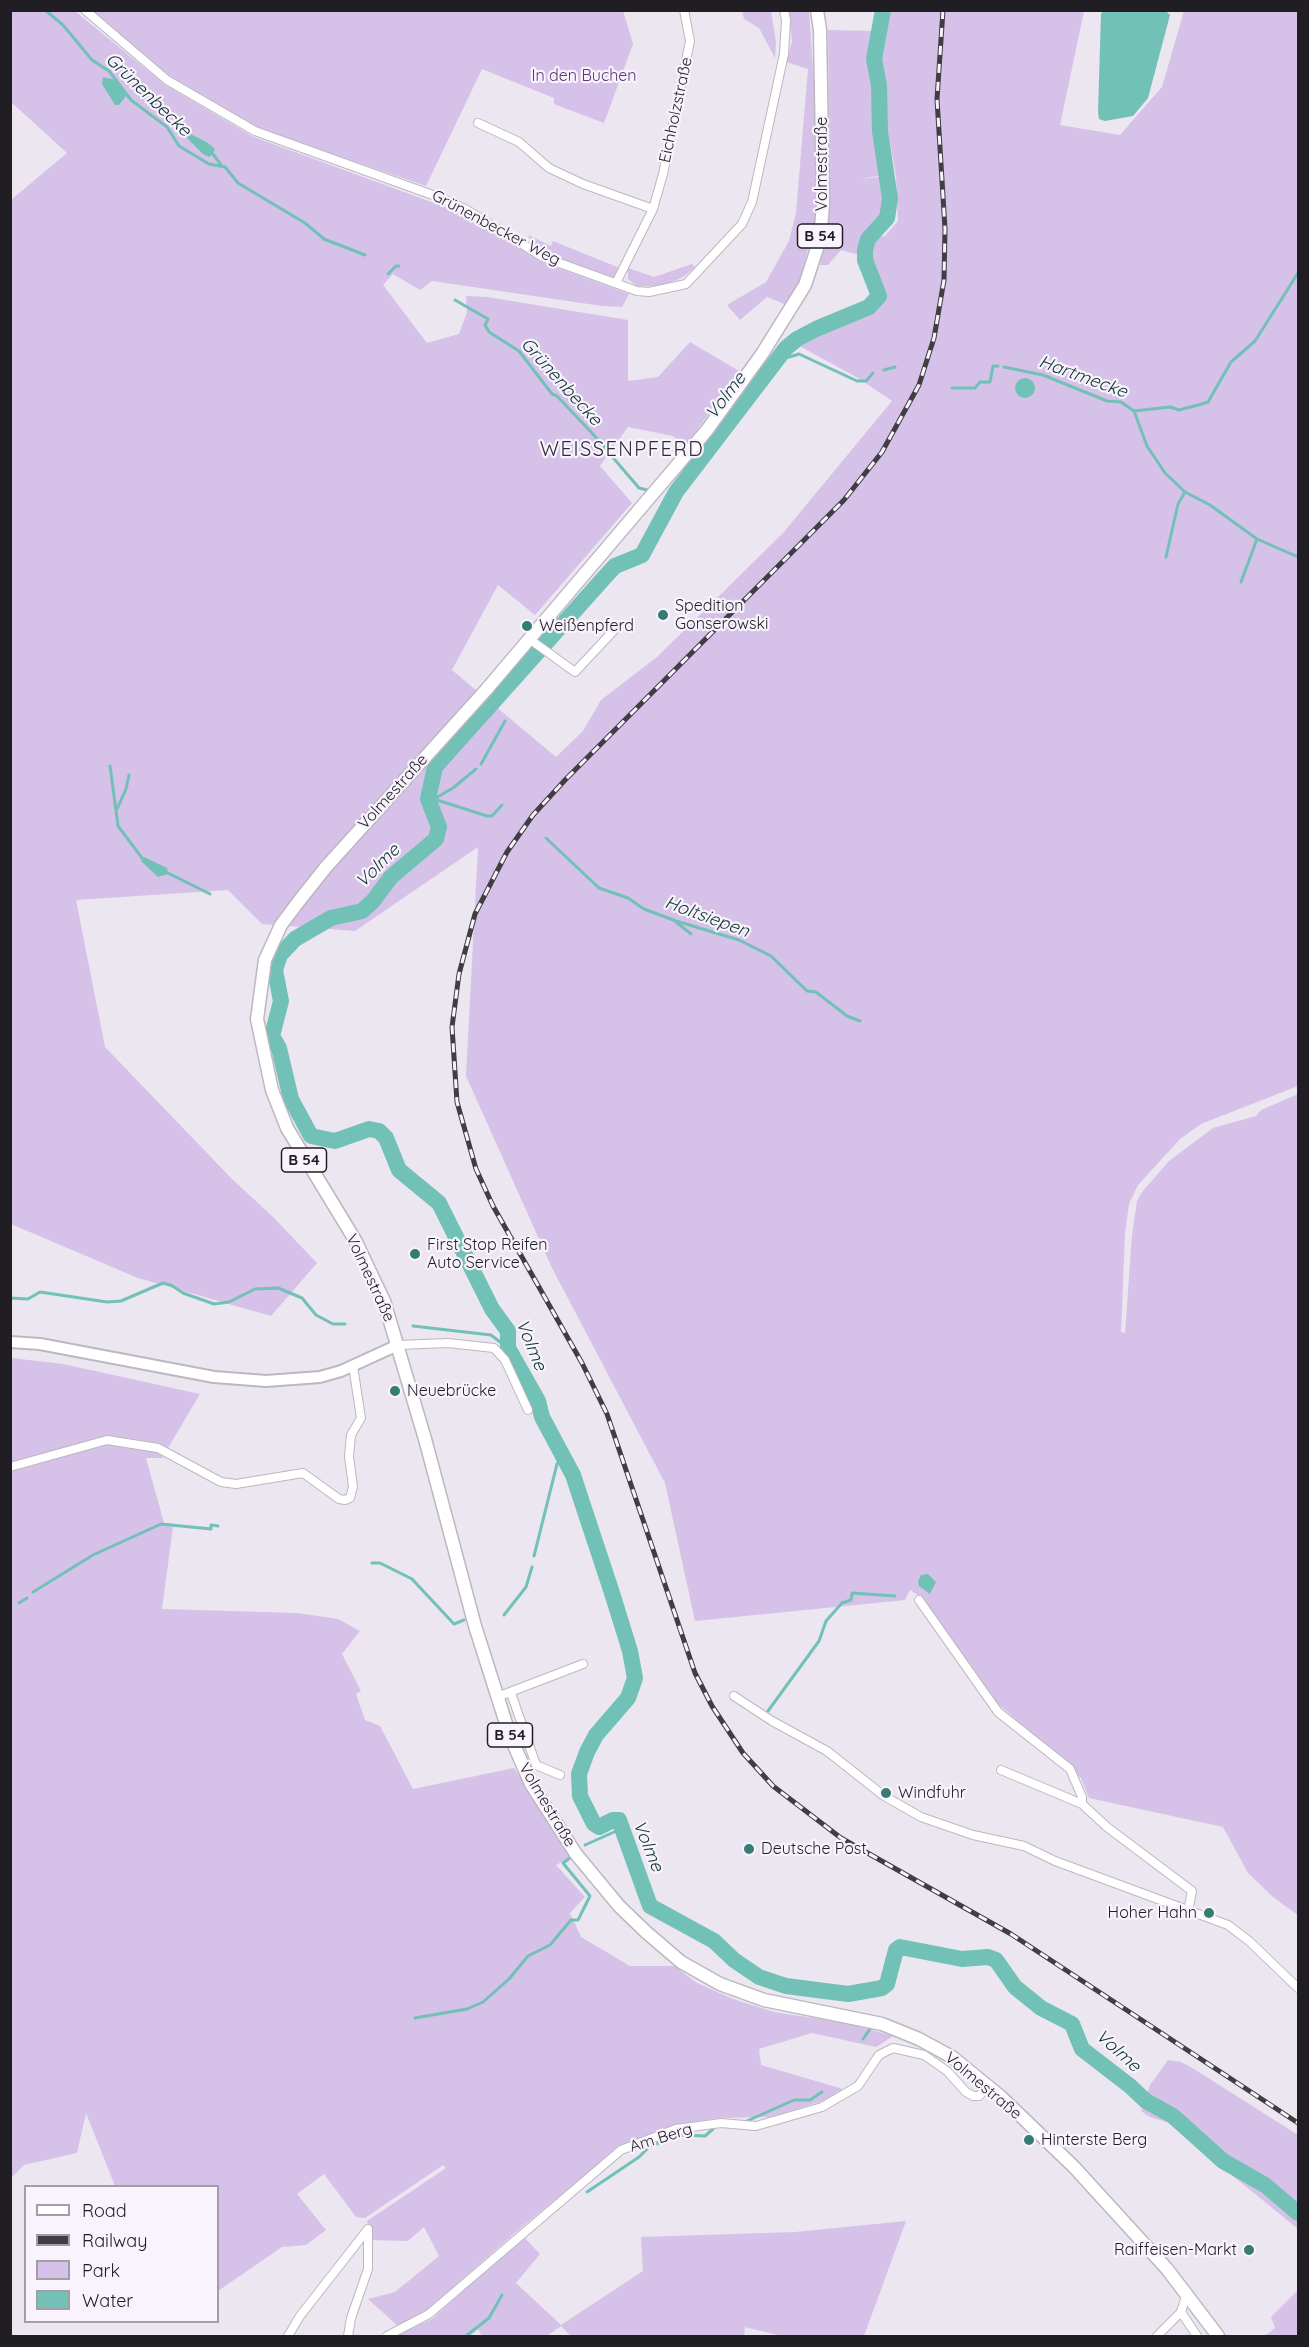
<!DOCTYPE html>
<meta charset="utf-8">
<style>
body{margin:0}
#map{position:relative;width:1309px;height:2347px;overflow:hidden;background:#ebe6f0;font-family:Quicksand,sans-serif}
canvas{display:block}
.frame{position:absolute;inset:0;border:12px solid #201e22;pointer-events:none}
.legend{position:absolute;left:24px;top:2185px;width:195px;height:138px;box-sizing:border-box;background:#f8f3fd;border:2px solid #a29ea5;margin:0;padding:8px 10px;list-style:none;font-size:18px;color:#201e22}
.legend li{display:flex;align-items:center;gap:12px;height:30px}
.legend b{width:30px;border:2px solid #a29ea5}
</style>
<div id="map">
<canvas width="1309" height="2347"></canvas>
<div class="frame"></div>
<ul class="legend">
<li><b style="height:8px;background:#fff"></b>Road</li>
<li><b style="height:8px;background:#403e43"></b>Railway</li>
<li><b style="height:16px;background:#d6c1e9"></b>Park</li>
<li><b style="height:16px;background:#72c1b7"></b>Water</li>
</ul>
</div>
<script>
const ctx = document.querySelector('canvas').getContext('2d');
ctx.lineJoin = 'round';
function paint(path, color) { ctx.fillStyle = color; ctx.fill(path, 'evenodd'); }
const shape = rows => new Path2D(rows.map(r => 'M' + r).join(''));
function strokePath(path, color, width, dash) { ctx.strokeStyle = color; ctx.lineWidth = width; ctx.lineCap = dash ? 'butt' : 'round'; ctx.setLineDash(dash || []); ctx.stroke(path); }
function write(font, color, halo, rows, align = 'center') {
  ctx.font = font + ' Quicksand,sans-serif'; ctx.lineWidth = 4.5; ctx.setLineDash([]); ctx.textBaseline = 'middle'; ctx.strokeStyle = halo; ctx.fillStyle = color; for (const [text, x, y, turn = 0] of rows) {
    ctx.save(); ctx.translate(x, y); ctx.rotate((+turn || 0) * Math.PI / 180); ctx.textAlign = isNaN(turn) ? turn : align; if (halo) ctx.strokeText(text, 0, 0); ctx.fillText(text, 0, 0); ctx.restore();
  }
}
const green = shape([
 [11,11,75,11,164,84,254,137,464,214,544,263,629,294,622,307,602,306,432,281,420,290,393,274,383,285,427,343,459,334,467,312,466,296,487,297,628,320,628,381,658,377,690,342,739,371,684,448,673,436,628,427,600,466,632,503,535,615,498,585,452,670,556,757,583,731,601,700,657,657,783,533,892,401,858,378,796,344,821,321,857,310,872,300,881,288,870,258,841,250,828,265,820,265,828,232,830,183,828,30,875,31,869,55,877,84,879,176,860,179,891,176,892,202,869,239,885,236,898,221,896,176,886,119,881,57,889,11,1084,11,1060,125,1120,135,1162,87,1184,11,1298,11,1298,1086,1201,1124,1180,1139,1138,1185,1129,1204,1125,1233,1121,1332,1125,1333,1132,1235,1137,1201,1142,1192,1169,1161,1213,1128,1256,1116,1261,1110,1298,1094,1298,1915,1273,1897,1248,1873,1223,1827,1089,1798,1081,1778,997,1703,921,1597,910,1590,905,1600,695,1621,665,1483,552,1268,466,1076,478,847,355,931,262,924,228,890,76,900,105,1047,232,1179,272,1216,317,1263,271,1316,138,1278,11,1224,11,200,67,153,11,102],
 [91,11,623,11,633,44,604,123,554,104,554,98,482,69,426,186,257,128,171,78],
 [742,11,771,11,776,42,775,58,759,28,744,19],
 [789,11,809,11,816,113,816,215,801,277,787,305,767,297,740,320,727,305,766,282,789,241,796,213,808,69,786,62,792,42],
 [528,235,551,246,553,241,622,269,617,281,537,253],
 [692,264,695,267,683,277,662,286,637,286,628,279,628,268,654,277],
 [11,1358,63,1364,200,1394,162,1458,146,1458,164,1523,173,1527,162,1609,297,1613,338,1619,360,1631,342,1654,361,1691,356,1694,365,1720,380,1726,413,1789,514,1768,573,1856,556,1865,585,1897,570,1913,581,1937,630,1966,674,1966,697,1983,733,1999,774,2012,846,2023,893,2036,876,2047,812,2033,759,2049,761,2065,843,2089,826,2100,770,2117,717,2118,676,2126,618,2148,517,2231,426,2311,398,2326,368,2299,395,2292,439,2256,424,2227,408,2241,370,2240,367,2221,446,2168,443,2165,365,2218,356,2217,324,2174,297,2194,326,2230,306,2245,282,2247,218,2291,218,2186,115,2186,86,2113,77,2153,24,2165,11,2178],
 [1168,2060,1181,2062,1194,2069,1298,2135,1298,2229,1167,2122,1150,2117,1141,2111,1150,2085],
 [906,2221,864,2336,782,2336,745,2327,744,2336,571,2336,561,2326,547,2336,482,2336,478,2329,470,2336,395,2336,432,2319,523,2236,540,2254,516,2283,561,2325,643,2271,641,2237,795,2232],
 [1298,2290,1298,2336,1265,2336,1275,2328,1271,2317]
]);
const water = shape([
 [1103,11,1166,11,1170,15,1148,98,1133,116,1105,121,1099,119,1098,112,1101,14],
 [103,77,116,80,127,95,119,105,115,105,102,84],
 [189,133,208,143,215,149,213,154,209,157,203,154,187,138],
 '1015 388a10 10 0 1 1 20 0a10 10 0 1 1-20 0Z',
 [144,857,167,868,168,874,158,877,141,861],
 [928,1574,936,1582,930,1594,919,1586,918,1581,921,1575]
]);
const stream = shape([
 [45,10,63,25,92,60,109,71,131,100,167,127,179,146,209,164,225,167,238,183,305,223,324,239,365,255],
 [213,154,221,165],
 [388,274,396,266,399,266],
 [455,300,488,319,485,325,489,332,519,351,552,394,557,396,592,433,639,488,647,490],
 [779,360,799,354,857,381,866,381,873,373],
 [1004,367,1043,375,1107,401,1121,402,1134,411,1170,407,1179,410,1198,405,1208,402,1231,362,1255,341,1298,273],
 [884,370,895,367],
 [952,388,975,388,980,382,990,382,993,366,998,366],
 [1134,411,1147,446,1165,473,1185,492,1178,504,1166,557],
 [1185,492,1210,505,1257,539,1298,557],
 [663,510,667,512],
 [1241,582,1257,539],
 [481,764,505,721],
 [110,766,118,826,142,858],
 [434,799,453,788,476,769],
 [428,801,434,799,487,816,492,816,502,805],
 [117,809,126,789,129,775],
 [546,838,599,888,628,898,644,909,676,921,739,940,771,956,807,991,816,992,847,1016,860,1021],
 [168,873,210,894],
 [676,922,691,934],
 [10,1298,28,1299,40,1292,107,1302,121,1301,163,1283,171,1285,183,1293,214,1304,229,1302,255,1289,278,1288,302,1298,316,1315,333,1324,345,1324],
 [413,1326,491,1335,508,1348],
 [534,1556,557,1464,563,1457],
 [372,1563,380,1563,412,1579,454,1624,464,1620],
 [33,1592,93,1555,161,1524,211,1529,211,1525,218,1526],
 [19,1603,27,1598],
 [10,1604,11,1604],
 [504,1615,526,1587,532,1567],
 [768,1711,819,1641,826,1621,842,1603,851,1600,852,1593,895,1596],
 [585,1845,623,1828],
 [415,2018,467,2009,483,2002,509,1979,528,1956,550,1945,571,1920,578,1920,590,1896,563,1863,570,1858],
 [863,2039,870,2029],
 [747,2121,794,2100,810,2100,822,2092],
 [587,2192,639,2157,650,2146,683,2135,705,2136,713,2129],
 [466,2336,489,2318,502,2295]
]);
const river = shape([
 [883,10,874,59,879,85,880,131,890,199,887,218,868,239,865,250,865,260,879,296,869,307,816,329,797,339,786,348,676,492,642,555,615,566,603,579,435,767,428,799,439,827,436,839,391,877,373,901,362,911,331,918,295,939,280,955,275,970,281,1001,272,1036,279,1048,291,1099,311,1136,335,1141,369,1129,379,1131,386,1138,399,1170,439,1203,492,1309,508,1331,508,1348,538,1401,542,1417,573,1475,612,1593,630,1651,635,1678,628,1698,596,1735,587,1752,579,1774,580,1796,594,1824,599,1827,613,1820,619,1820,650,1906,714,1941,734,1960,759,1977,786,1986,848,1994,882,1988,887,1984,896,1950,900,1947,962,1959,988,1957,996,1960,1015,1987,1041,2008,1072,2024,1082,2049,1130,2086,1146,2101,1173,2116,1223,2161,1265,2185,1298,2213]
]);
const minor = shape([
 [85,10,167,80,255,131,441,198,467,210,543,257,637,291,649,292,686,284,742,224,752,202,784,54,786,20,784,10],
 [478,123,519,142,549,168,583,184,653,209],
 [616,283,653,209,663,174,690,41,684,10],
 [528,638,575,672,617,627],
 [398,1345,448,1343,494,1348,505,1360,528,1410],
 [10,1467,107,1440,158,1448,221,1482,236,1484,303,1473,339,1499,345,1500,350,1498,353,1487,349,1456,351,1435,361,1418,353,1366],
 [919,1600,998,1712,1070,1769,1082,1797,1082,1804,1107,1827,1192,1891,1188,1911],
 [511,1693,536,1765,560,1775],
 [734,1696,772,1721,827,1751,884,1796,921,1817,973,1835,1024,1846,1055,1861,1228,1925,1249,1941,1298,1988],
 [497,1697,583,1664],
 [1001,1770,1082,1804],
 [1187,2293,1181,2312,1197,2336],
 [288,2336,300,2316,368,2229,368,2269,351,2318,348,2336],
 [387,2336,429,2314,621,2150,676,2129,721,2123,756,2126,822,2107,858,2086,879,2055,893,2048,924,2055,947,2071,966,2092,973,2096,979,2096,988,2086],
 [1157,2336,1181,2312]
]);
const secondary = shape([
 [10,1342,40,1344,214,1377,266,1381,320,1377,341,1371,398,1345]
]);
const primary = shape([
 [817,10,820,30,823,205,820,239,805,285,762,354,707,430,486,690,326,867,299,901,281,925,265,960,257,1019,272,1090,287,1128,355,1240,384,1301,425,1439,475,1626,510,1736,531,1784,576,1854,619,1906,646,1932,681,1962,720,1984,764,2000,882,2024,919,2039,952,2057,1001,2097,1074,2167,1167,2269,1218,2336]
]);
const rail = shape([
 [943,10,937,99,945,229,944,280,934,338,919,385,882,452,844,500,566,779,533,815,507,852,475,914,459,974,452,1027,457,1102,476,1169,493,1206,582,1363,607,1414,695,1673,712,1706,743,1753,773,1786,841,1838,1011,1934,1298,2123]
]);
const markers = [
 [663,615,6,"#357c73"],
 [527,626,6,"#357c73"],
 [415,1254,6,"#357c73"],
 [395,1391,6,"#357c73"],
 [886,1793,6,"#357c73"],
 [749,1849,6,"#357c73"],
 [1209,1913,6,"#357c73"],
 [1029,2140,6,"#357c73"],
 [1249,2250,6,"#357c73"]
];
const shields = [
 [820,236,45],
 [304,1160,45],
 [510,1735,45]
];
const shieldNames = [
 ["B 54",820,236],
 ["B 54",304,1160],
 ["B 54",510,1735]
];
const parkNames = [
 ["In den Buchen",584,76]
];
const streetNames = [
 ["Eichholzstraße",676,110,-78],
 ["Volmestraße",822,164,-90],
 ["Grünenbecker Weg",496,228,28],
 ["Volmestraße",393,792,-48],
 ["Volmestraße",370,1278,65],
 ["Volmestraße",547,1805,59],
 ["Volmestraße",983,2086,40],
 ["Am Berg",661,2138,-17]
];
const poiNames = [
 ["Spedition",675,606],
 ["Gonserowski",675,624],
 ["Weißenpferd",539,626],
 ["First Stop Reifen",427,1245],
 ["Auto Service",427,1263],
 ["Neuebrücke",407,1391],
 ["Windfuhr",898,1793],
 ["Deutsche Post",761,1849],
 ["Hoher Hahn",1197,1913,"right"],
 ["Hinterste Berg",1041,2140],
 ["Raiffeisen-Markt",1237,2250,"right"]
];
const waterNames = [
 ["Grünenbecke",148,95,44],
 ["Hartmecke",1083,377,20],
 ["Grünenbecke",561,382,48],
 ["Volme",726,396,-53],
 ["Volme",378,866,-45],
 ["Holtsiepen",707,917,20],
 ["Volme",531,1345,68],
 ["Volme",648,1846,68],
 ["Volme",1118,2051,42]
];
const quarterNames = [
 ["WEISSENPFERD",622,450]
];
paint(green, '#d6c1e9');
paint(water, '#72c1b7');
strokePath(stream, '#72c1b7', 3);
strokePath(river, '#72c1b7', 16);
strokePath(minor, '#bcb7c0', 10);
strokePath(secondary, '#bcb7c0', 14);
strokePath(primary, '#bcb7c0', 15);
strokePath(minor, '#fff', 8);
strokePath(secondary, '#fff', 10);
strokePath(primary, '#fff', 12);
strokePath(rail, '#403e43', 5);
strokePath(rail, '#f8f3fd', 3, [9]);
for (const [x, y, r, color] of markers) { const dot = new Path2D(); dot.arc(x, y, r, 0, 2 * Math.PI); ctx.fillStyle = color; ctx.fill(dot); strokePath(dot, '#f8f3fd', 2); }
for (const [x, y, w] of shields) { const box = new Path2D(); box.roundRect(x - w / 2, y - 12, w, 24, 4.5); ctx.fillStyle = '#f8f3fd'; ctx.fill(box); strokePath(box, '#201e22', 1.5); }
write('bold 15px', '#201e22', null, shieldNames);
write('16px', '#5c3778', '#f8f3fd', parkNames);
write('16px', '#201e22', '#f8f3fd', streetNames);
write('16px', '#201e22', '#f8f3fd', poiNames, 'left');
write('italic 18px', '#0e3530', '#f8f3fd', waterNames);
ctx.letterSpacing = '1.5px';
write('20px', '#302c33', '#f8f3fd', quarterNames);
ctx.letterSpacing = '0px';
</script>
